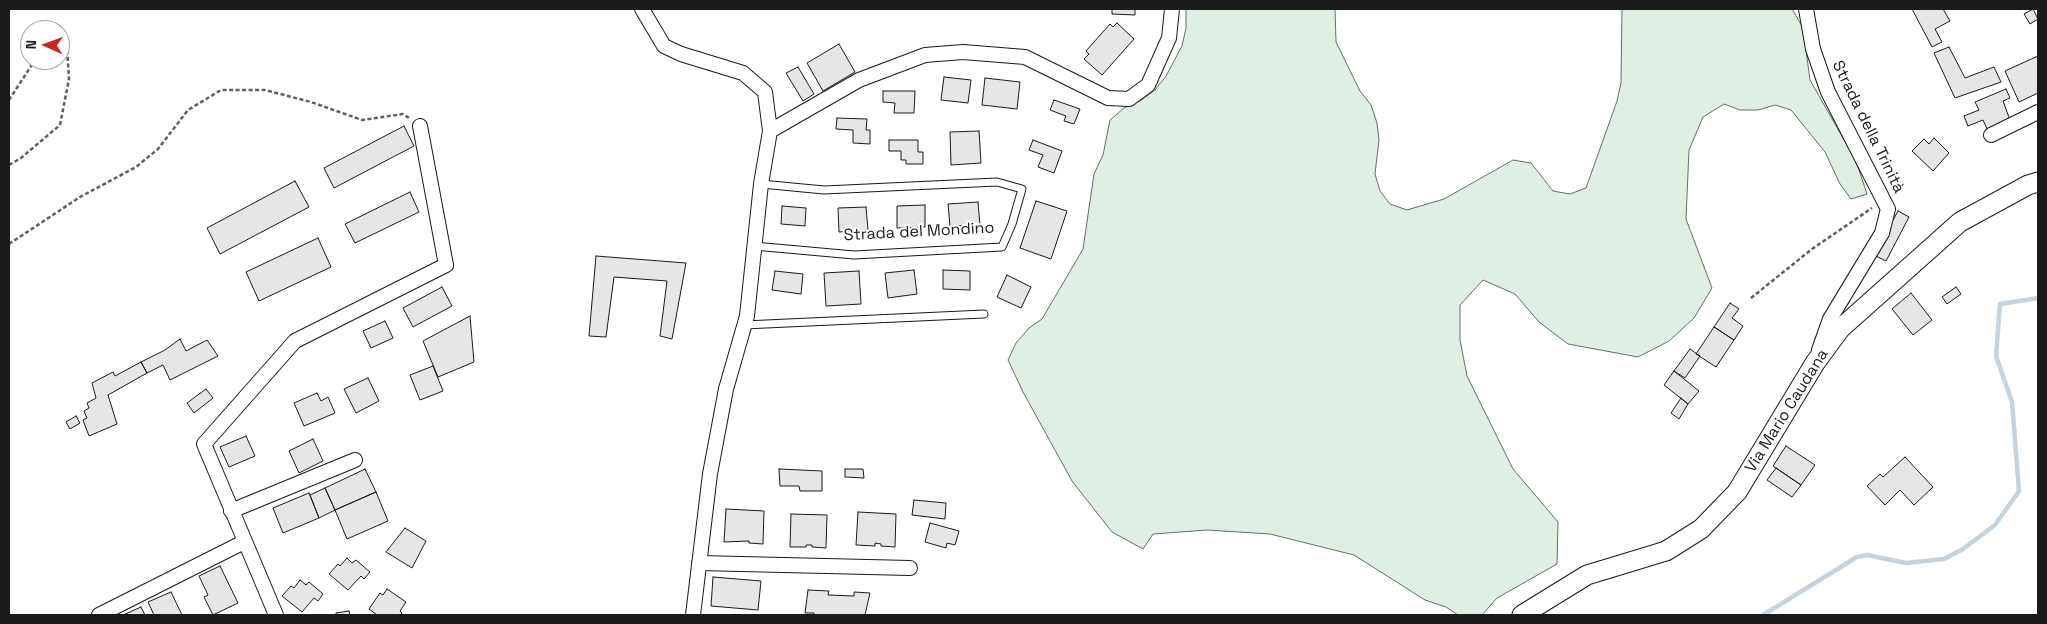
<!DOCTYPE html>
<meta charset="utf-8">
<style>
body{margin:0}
#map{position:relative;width:2047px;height:624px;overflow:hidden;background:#fff;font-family:"Space Grotesk",sans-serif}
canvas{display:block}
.frame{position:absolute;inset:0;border:10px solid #1a1a1a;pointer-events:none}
.north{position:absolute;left:20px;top:20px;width:50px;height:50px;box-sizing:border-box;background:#fff;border:1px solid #a3a3a3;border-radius:50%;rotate:272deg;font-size:14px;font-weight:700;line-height:20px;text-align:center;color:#1a1a1a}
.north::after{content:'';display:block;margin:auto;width:18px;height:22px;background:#c62828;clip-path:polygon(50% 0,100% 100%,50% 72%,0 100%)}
</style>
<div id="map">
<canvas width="2047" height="624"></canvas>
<div class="frame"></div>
<div class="north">N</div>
</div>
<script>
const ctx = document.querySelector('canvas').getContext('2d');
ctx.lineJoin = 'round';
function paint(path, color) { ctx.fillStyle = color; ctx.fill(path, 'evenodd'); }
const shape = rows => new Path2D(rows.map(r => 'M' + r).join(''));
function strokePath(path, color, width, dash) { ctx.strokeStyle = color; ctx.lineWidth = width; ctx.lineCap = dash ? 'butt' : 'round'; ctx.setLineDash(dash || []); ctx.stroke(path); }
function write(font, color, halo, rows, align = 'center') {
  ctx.font = font + ' "Space Grotesk",sans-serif'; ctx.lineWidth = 4; ctx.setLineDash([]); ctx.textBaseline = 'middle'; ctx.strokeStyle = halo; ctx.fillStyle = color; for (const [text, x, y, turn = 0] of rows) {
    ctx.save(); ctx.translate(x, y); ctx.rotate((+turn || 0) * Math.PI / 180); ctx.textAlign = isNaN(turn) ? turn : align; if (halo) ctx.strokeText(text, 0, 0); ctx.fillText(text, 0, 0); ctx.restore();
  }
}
const green = shape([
 [1186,9,1335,9,1336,42,1360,91,1371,105,1377,123,1379,140,1375,174,1380,191,1390,204,1407,210,1444,199,1513,160,1531,163,1553,191,1570,194,1586,188,1617,101,1621,83,1622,9,1792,9,1803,28,1810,80,1856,161,1867,194,1851,199,1840,184,1825,152,1791,110,1775,105,1758,110,1740,110,1724,104,1703,117,1689,150,1686,219,1712,288,1694,318,1669,341,1638,357,1568,344,1539,322,1515,294,1483,280,1460,305,1460,340,1467,376,1513,469,1558,522,1557,564,1497,598,1482,615,1458,615,1446,607,1425,600,1354,555,1270,534,1207,530,1153,534,1143,549,1112,532,1072,481,1023,392,1008,360,1016,343,1029,328,1042,319,1083,249,1094,174,1103,155,1110,120,1124,108,1140,101,1155,90,1166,76,1182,46,1186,28,1186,9]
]);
const stream = shape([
 [1763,615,1857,557,1867,555,1906,563,1944,559,1963,549,1995,525,2019,491,2012,402,1996,356,2000,304,2038,298]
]);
const building = shape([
 [1112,9,1135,9,1135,15,1112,14,1112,9],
 [1912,9,1943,9,1950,21,1935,29,1942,42,1932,47,1912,9],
 [2033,9,2038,19,2030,24,2024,14,2033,9],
 [1117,23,1134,39,1102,75,1084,59,1089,54,1086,51,1110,24,1113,27,1117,23],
 [839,44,855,72,823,91,807,63,839,44],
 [1949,47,1965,78,1994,67,2001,82,1955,98,1934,53,1949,47],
 [2038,56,2038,93,2019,102,2005,71,2038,56],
 [798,67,814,94,803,101,786,73,798,67],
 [944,77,971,80,968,103,941,100,944,77],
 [985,78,1020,82,1017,109,982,105,985,78],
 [2006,89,2010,98,2003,101,2010,120,1987,129,1983,120,1968,126,1964,116,1979,110,1975,102,2006,89],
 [883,91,915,91,914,113,894,113,895,103,883,102,883,91],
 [1054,100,1080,109,1074,124,1064,121,1066,116,1050,110,1054,100],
 [837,118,867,119,866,130,870,130,870,144,853,143,853,130,836,129,837,118],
 [404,126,414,146,334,188,324,168,404,126],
 [979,131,981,163,951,165,950,132,979,131],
 [1934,138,1949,153,1933,171,1912,151,1924,139,1929,144,1934,138],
 [889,140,918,140,918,152,923,152,923,164,906,164,906,160,901,160,901,151,889,151,889,140],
 [1033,140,1062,151,1054,173,1038,167,1043,155,1029,150,1033,140],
 [295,181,309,207,220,254,207,228,295,181],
 [410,192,419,212,355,243,345,224,410,192],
 [1036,201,1067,211,1051,259,1020,248,1036,201],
 [978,202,980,225,950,226,948,204,978,202],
 [925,205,925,227,897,228,897,206,925,205],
 [782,206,806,208,805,226,781,224,782,206],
 [866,207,868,230,839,232,838,208,866,207],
 [1898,211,1909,217,1886,261,1874,255,1898,211],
 [318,238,331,267,259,301,246,272,318,238],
 [596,256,686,263,672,339,660,336,667,281,614,277,606,337,589,336,596,256],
 [914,270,917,294,888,298,885,273,914,270],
 [943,270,970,271,970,290,943,289,943,270],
 [775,271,803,274,801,294,772,290,775,271],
 [859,271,861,304,826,306,824,273,859,271],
 [1007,275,1031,287,1021,308,997,297,1007,275],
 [442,287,452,306,413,327,403,308,442,287],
 [1956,287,1961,294,1947,304,1942,297,1956,287],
 [1911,293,1932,320,1913,335,1892,309,1911,293],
 [1730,303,1739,309,1732,318,1743,326,1734,340,1714,327,1730,303],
 [470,316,474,362,438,377,423,341,470,316],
 [385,321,393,338,371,348,363,331,385,321],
 [1714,327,1734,340,1716,367,1696,354,1714,327],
 [180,339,186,351,207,340,218,356,170,380,163,365,147,373,141,362,165,350,180,339],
 [1690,349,1700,356,1685,378,1674,371,1690,349],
 [141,362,147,373,108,395,117,424,89,436,83,420,87,418,84,411,89,408,87,403,96,398,92,383,113,372,115,376,141,362],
 [433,366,443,391,420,400,410,375,433,366],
 [1674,371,1699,391,1688,404,1664,385,1674,371],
 [368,378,379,401,356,413,344,389,368,378],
 [206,389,213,398,194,413,187,403,206,389],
 [317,393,321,401,328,397,335,413,304,426,294,403,317,393],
 [1681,398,1688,404,1679,419,1671,413,1681,398],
 [76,416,80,423,70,429,66,422,76,416],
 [246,436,255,456,229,467,220,447,246,436],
 [313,439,323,461,299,473,289,451,313,439],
 [1786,446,1815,465,1801,485,1773,466,1786,446],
 [1905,457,1933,487,1914,505,1900,490,1885,505,1867,486,1880,474,1883,477,1905,457],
 [1776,468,1801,485,1792,497,1767,480,1776,468],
 [365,469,376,492,335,510,325,488,365,469],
 [779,469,822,471,822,491,800,491,799,486,780,486,779,469],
 [845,469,863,469,864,478,845,477,845,469],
 [325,488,335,510,319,518,310,495,325,488],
 [376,492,388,521,347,539,335,510,376,492],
 [309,493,319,518,283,533,273,508,309,493],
 [914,500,946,503,945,519,912,515,914,500],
 [726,509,764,511,763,544,749,543,749,541,724,542,726,509],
 [858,512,896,514,895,547,881,546,881,544,875,543,875,546,856,545,858,512],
 [791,514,827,515,826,548,812,547,812,545,806,545,806,547,790,547,791,514],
 [930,523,959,531,955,545,947,543,946,548,925,542,930,523],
 [405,528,426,541,412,568,386,552,405,528],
 [347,558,352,563,356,560,370,572,364,579,361,576,348,590,329,574,338,564,340,566,347,558],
 [220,566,238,603,213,615,204,597,208,595,199,576,220,566],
 [713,577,761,581,758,610,711,606,713,577],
 [300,580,306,585,309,582,323,594,318,601,314,598,302,612,282,596,291,586,294,588,300,580],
 [387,589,406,602,400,611,402,613,401,615,377,615,369,609,380,593,383,595,387,589],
 [808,590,829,591,828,595,854,596,854,592,870,593,865,615,814,615,814,613,805,613,808,590],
 [171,592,182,615,154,615,148,602,171,592],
 [141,607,145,615,123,615,141,607],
 [349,611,350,615,336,615,336,613,349,611]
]);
const path = shape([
 [9,100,35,60],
 [9,165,21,158,60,125,69,79,67,46,60,40],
 [9,244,80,197,136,167,158,149,188,110,221,90,265,90,311,102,362,120,403,114,409,118],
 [1751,298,1812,249,1872,208]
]);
const lane = shape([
 [754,246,854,255,1002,247,1012,224,1022,189,997,182,824,190,761,184],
 [744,325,984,314]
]);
const street = shape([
 [642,9,664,46,681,54,743,73,765,92,770,131],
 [1806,9,1813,49,1828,92,1888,209,1882,233,1830,319,1819,350],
 [1991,135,2038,112],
 [231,511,355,460],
 [699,563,910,568],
 [99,615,244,542],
 [276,615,204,444,295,341,446,265,420,126],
 [693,615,710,474,726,389,747,316,761,184,770,131,859,80,925,55,963,52,1025,57,1108,98,1129,99,1148,85,1169,38,1172,9]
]);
const secondary = shape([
 [1522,615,1587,575,1666,551,1701,529,1737,492,1815,363,1840,329,1960,222,2028,185,2038,182]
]);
const streetNames = [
 ["Strada della Trinità",1868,127,64],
 ["Strada del Mondino",919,232,-3],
 ["Via Mario Caudana",1787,411,-58]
];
paint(green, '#e0efe3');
strokePath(green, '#6a6a6a', 1);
strokePath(stream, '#c6d2dc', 4.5);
paint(building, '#e6e6e6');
strokePath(building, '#1a1a1a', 1);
strokePath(lane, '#1a1a1a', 9);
strokePath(street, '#1a1a1a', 16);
strokePath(secondary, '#1a1a1a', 21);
strokePath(path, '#5f5f5f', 2.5, [4, 2.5]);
strokePath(lane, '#fff', 7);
strokePath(street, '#fff', 14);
strokePath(secondary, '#fff', 19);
write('16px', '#1a1a1a', '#fff', streetNames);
</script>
